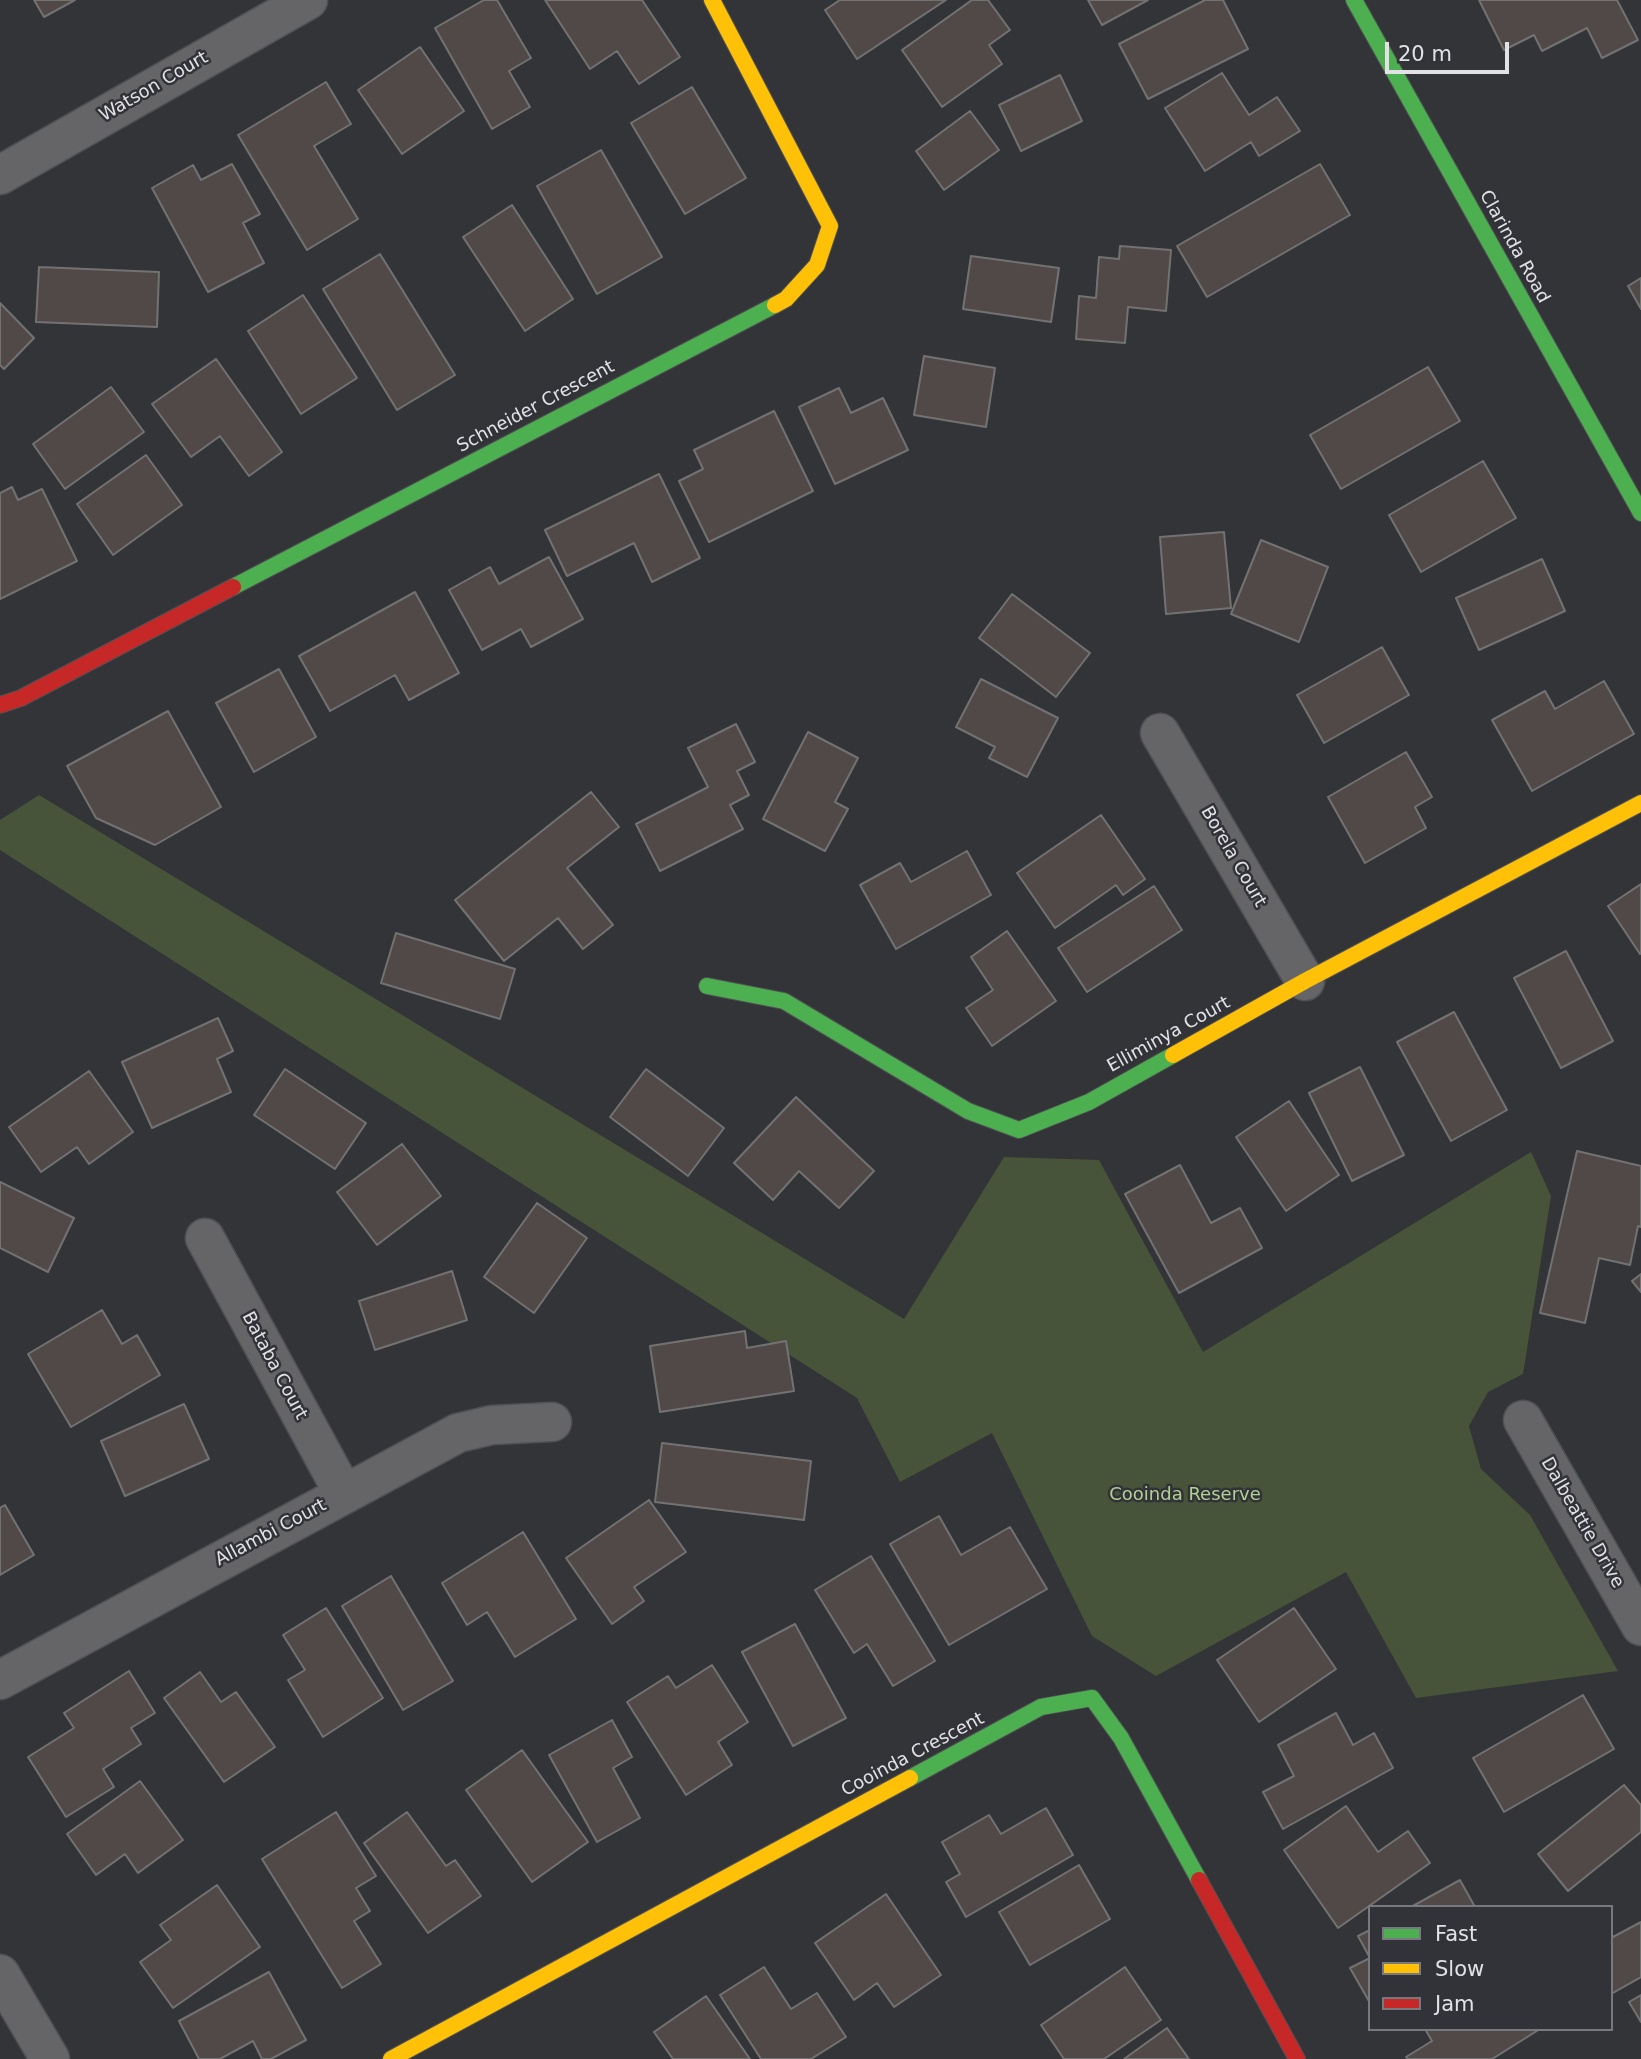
<!DOCTYPE html>
<style>
body{margin:0}
#map{position:relative;width:1641px;height:2059px;overflow:hidden;background:#333437;font-family:"DejaVu Sans",sans-serif}
canvas{display:block}
.legend{position:absolute;left:1368px;top:1905px;width:245px;height:126px;box-sizing:border-box;background:#323338;border:2px solid #78797e;margin:0;padding:9px 12px;list-style:none;font-size:21px;color:#e2e2e6}
.legend li{display:flex;align-items:center;gap:14px;height:35px}
.legend b{width:35px;border:2px solid #78797e}
.scale{position:absolute;left:1385px;top:42px;width:124px;height:32px;box-sizing:border-box;border:4px solid #e2e2e6;border-top:0;padding-left:9px;font-size:21px;line-height:24px;white-space:nowrap;color:#e2e2e6;-webkit-text-stroke:5px #323338;paint-order:stroke}
</style>
<div id="map">
<canvas width="1641" height="2059"></canvas>
<ul class="legend">
<li><b style="height:9px;background:#4caf50"></b>Fast</li>
<li><b style="height:9px;background:#ffc107"></b>Slow</li>
<li><b style="height:9px;background:#c62828"></b>Jam</li>
</ul>
<div class="scale">20 m</div>
</div>
<script>
const ctx = document.querySelector('canvas').getContext('2d');
ctx.lineJoin = 'round';
function paint(path, color) { ctx.fillStyle = color; ctx.fill(path, 'evenodd'); }
const shape = rows => new Path2D(rows.map(r => 'M' + r).join(''));
function strokePath(path, color, width, dash) { ctx.strokeStyle = color; ctx.lineWidth = width; ctx.lineCap = dash ? 'butt' : 'round'; ctx.setLineDash(dash || []); ctx.stroke(path); }
function write(font, color, halo, rows, align = 'center') {
  ctx.font = font + ' "DejaVu Sans",sans-serif'; ctx.lineWidth = 5; ctx.setLineDash([]); ctx.textBaseline = 'middle'; ctx.strokeStyle = halo; ctx.fillStyle = color; for (const [text, x, y, turn = 0] of rows) {
    ctx.save(); ctx.translate(x, y); ctx.rotate((+turn || 0) * Math.PI / 180); ctx.textAlign = isNaN(turn) ? turn : align; if (halo) ctx.strokeText(text, 0, 0); ctx.fillText(text, 0, 0); ctx.restore();
  }
}
const green = shape([
 [39,795,904,1319,1004,1157,1099,1160,1203,1352,1531,1152,1551,1196,1523,1374,1488,1392,1469,1426,1481,1469,1530,1515,1618,1671,1416,1698,1346,1572,1156,1676,1092,1636,992,1433,900,1482,857,1398,0,850,0,820]
]);
const building = shape([
 [34,0,75,0,44,17,34,0],
 [484,0,497,0,531,58,509,71,530,107,492,129,435,28,484,0],
 [545,0,642,0,680,57,639,84,617,51,590,69,545,0],
 [840,0,946,0,857,59,825,10,840,0],
 [972,0,988,0,1010,30,989,45,1002,64,942,107,902,50,972,0],
 [1088,0,1148,0,1102,25,1088,0],
 [1205,0,1223,0,1248,49,1148,99,1119,44,1205,0],
 [1479,0,1617,0,1638,40,1602,58,1587,28,1542,51,1534,35,1504,50,1479,0],
 [420,47,464,111,402,154,358,90,420,47],
 [1222,73,1249,115,1277,97,1300,131,1259,156,1251,142,1205,171,1165,108,1222,73],
 [1060,75,1082,121,1021,151,999,105,1060,75],
 [326,82,351,124,314,146,358,219,307,250,238,135,326,82],
 [692,87,746,178,685,214,631,123,692,87],
 [970,111,999,150,944,190,916,151,970,111],
 [601,150,662,257,597,294,537,186,601,150],
 [232,164,260,214,243,223,264,263,208,292,152,188,193,165,201,180,232,164],
 [1320,164,1350,215,1207,297,1177,246,1320,164],
 [512,205,573,299,525,331,463,237,512,205],
 [1120,246,1171,250,1166,311,1128,307,1125,343,1076,339,1079,296,1096,298,1099,257,1119,259,1120,246],
 [380,254,455,375,397,410,323,289,380,254],
 [971,256,1059,268,1051,322,963,309,971,256],
 [39,267,159,272,157,327,36,322,39,267],
 [1641,278,1641,309,1628,286,1641,278],
 [303,295,357,378,301,414,248,331,303,295],
 [0,303,34,338,4,369,0,365,0,303],
 [924,356,995,368,986,427,914,415,924,356],
 [216,359,282,452,249,476,220,436,191,457,152,404,216,359],
 [1428,367,1460,421,1341,489,1310,435,1428,367],
 [111,387,144,432,65,489,33,444,111,387],
 [839,388,851,413,883,398,908,450,835,484,799,407,839,388],
 [774,411,813,491,709,542,679,481,703,469,694,450,774,411],
 [146,455,182,505,113,555,77,504,146,455],
 [1483,461,1516,518,1421,572,1389,515,1483,461],
 [659,474,700,558,652,582,634,543,567,576,545,530,659,474],
 [12,487,18,500,42,489,77,561,0,599,0,493,12,487],
 [1224,532,1231,608,1166,614,1160,537,1224,532],
 [1261,540,1328,567,1299,642,1231,614,1261,540],
 [549,557,583,619,531,647,521,629,482,650,449,590,490,567,499,584,549,557],
 [1542,559,1565,611,1479,650,1456,598,1542,559],
 [415,592,459,673,409,700,395,675,330,711,299,656,415,592],
 [1012,594,1090,653,1056,697,979,638,1012,594],
 [1382,647,1409,695,1324,743,1297,695,1382,647],
 [279,669,316,737,254,772,216,703,279,669],
 [981,679,1058,718,1027,777,989,758,995,747,956,727,981,679],
 [1604,681,1634,734,1532,791,1492,720,1545,691,1555,709,1604,681],
 [168,711,221,807,155,845,96,818,67,766,168,711],
 [736,724,755,762,737,771,749,795,730,805,743,829,660,871,636,824,708,787,688,748,736,724],
 [808,732,858,758,835,802,848,809,825,851,763,819,808,732],
 [1406,752,1432,797,1415,807,1426,828,1365,863,1328,797,1406,752],
 [591,792,619,827,567,868,613,925,583,949,558,918,504,961,455,900,591,792],
 [1101,815,1145,879,1123,895,1116,885,1055,928,1017,873,1101,815],
 [967,851,991,895,896,949,860,885,900,863,911,882,967,851],
 [1641,884,1641,953,1640,954,1608,906,1641,884],
 [1154,886,1182,930,1087,992,1058,948,1154,886],
 [1007,931,1056,1001,992,1046,966,1008,993,990,971,957,1007,931],
 [396,933,515,969,500,1019,381,983,396,933],
 [1566,951,1613,1041,1561,1068,1514,978,1566,951],
 [1454,1012,1507,1110,1451,1141,1397,1042,1454,1012],
 [218,1018,233,1051,217,1059,231,1092,152,1128,122,1062,218,1018],
 [1360,1067,1404,1155,1352,1181,1309,1093,1360,1067],
 [285,1069,366,1123,335,1169,254,1115,285,1069],
 [646,1069,724,1128,688,1176,610,1117,646,1069],
 [89,1071,133,1132,89,1164,77,1147,41,1172,9,1127,89,1071],
 [796,1097,874,1171,839,1208,799,1171,773,1200,734,1163,796,1097],
 [1289,1101,1339,1175,1286,1211,1236,1137,1289,1101],
 [402,1144,441,1196,377,1245,337,1192,402,1144],
 [1577,1151,1641,1166,1641,1227,1638,1226,1630,1265,1599,1258,1585,1323,1540,1313,1577,1151],
 [1180,1165,1211,1223,1240,1208,1262,1248,1179,1293,1125,1194,1180,1165],
 [0,1182,74,1218,48,1272,0,1248,0,1182],
 [537,1203,587,1238,534,1313,484,1277,537,1203],
 [452,1271,467,1320,375,1350,359,1301,452,1271],
 [1641,1274,1641,1292,1632,1281,1641,1274],
 [102,1310,122,1344,137,1335,160,1375,71,1427,28,1354,102,1310],
 [745,1331,747,1348,786,1341,794,1391,660,1412,650,1346,745,1331],
 [184,1404,209,1459,125,1496,101,1441,184,1404],
 [662,1443,811,1461,804,1520,655,1502,662,1443],
 [649,1500,686,1552,634,1587,644,1601,612,1624,566,1558,649,1500],
 [5,1505,34,1555,0,1575,0,1508,5,1505],
 [939,1516,961,1555,1010,1527,1047,1589,949,1645,890,1544,939,1516],
 [523,1532,576,1619,515,1657,487,1612,467,1625,442,1583,523,1532],
 [871,1556,935,1661,893,1686,867,1644,854,1653,815,1590,871,1556],
 [391,1576,453,1681,403,1710,342,1606,391,1576],
 [326,1608,383,1698,323,1737,288,1680,305,1670,283,1635,326,1608],
 [1294,1608,1336,1669,1259,1722,1217,1660,1294,1608],
 [795,1624,846,1718,793,1746,742,1652,795,1624],
 [712,1665,748,1722,718,1742,732,1765,686,1795,627,1702,668,1676,676,1688,712,1665],
 [129,1671,155,1713,131,1728,141,1744,103,1769,114,1787,66,1817,28,1757,74,1728,64,1713,129,1671],
 [200,1672,221,1702,236,1692,275,1747,224,1782,164,1698,200,1672],
 [1583,1695,1614,1749,1504,1812,1473,1758,1583,1695],
 [1336,1713,1353,1745,1374,1733,1393,1768,1283,1829,1263,1792,1294,1776,1278,1745,1336,1713],
 [612,1720,632,1757,613,1768,640,1818,597,1842,549,1755,612,1720],
 [522,1750,588,1842,532,1882,466,1790,522,1750],
 [140,1781,183,1840,138,1873,125,1854,96,1875,67,1834,140,1781],
 [1624,1785,1641,1805,1641,1832,1568,1891,1538,1854,1624,1785],
 [1346,1806,1378,1852,1408,1831,1430,1863,1338,1928,1284,1850,1346,1806],
 [1046,1808,1073,1855,966,1917,946,1882,960,1874,942,1842,989,1815,1001,1834,1046,1808],
 [336,1812,376,1876,356,1888,370,1911,354,1921,381,1964,342,1988,262,1859,336,1812],
 [407,1812,446,1866,455,1860,481,1896,428,1933,364,1843,407,1812],
 [1079,1865,1110,1919,1030,1965,999,1912,1079,1865],
 [1460,1880,1475,1907,1411,1907,1460,1880],
 [217,1885,260,1947,173,2008,140,1962,171,1940,160,1925,217,1885],
 [886,1894,941,1975,894,2007,877,1983,854,2000,815,1943,886,1894],
 [1641,1922,1641,1977,1611,1994,1611,1938,1641,1922],
 [1370,1930,1370,2003,1350,1968,1370,1958,1358,1936,1370,1930],
 [764,1967,791,2009,817,1993,846,2037,811,2059,761,2059,720,1995,764,1967],
 [1125,1967,1161,2020,1104,2059,1064,2059,1041,2025,1125,1967],
 [269,1972,306,2040,271,2059,262,2059,253,2041,220,2059,199,2059,179,2021,269,1972],
 [1641,1995,1641,2022,1629,2002,1641,1995],
 [706,1996,750,2059,673,2059,654,2032,706,1996],
 [1167,2028,1189,2059,1124,2059,1167,2028],
 [1425,2029,1540,2029,1492,2059,1408,2059,1406,2057,1432,2041,1425,2029]
]);
const street = shape([
 [0,175,308,0],
 [1160,733,1305,981],
 [205,1238,344,1494],
 [1523,1420,1641,1626],
 [0,1680,458,1433,492,1425,552,1422],
 [0,1974,50,2059]
]);
const fast = shape([
 [1354,0,1641,513],
 [233,587,775,305],
 [707,986,784,1001,968,1111,1019,1130,1089,1102,1173,1055],
 [910,1778,1041,1707,1092,1698,1121,1738,1199,1880]
]);
const slow = shape([
 [712,0,830,226,817,265,786,299,775,305],
 [1173,1055,1305,981,1641,803],
 [391,2059,910,1778]
]);
const jam = shape([
 [0,705,21,698,233,587],
 [1199,1880,1297,2059]
]);
const streetNames = [
 ["Watson Court",154,87,-30],
 ["Clarinda Road",1514,247,61],
 ["Schneider Crescent",536,407,-28],
 ["Borela Court",1233,857,60],
 ["Elliminya Court",1169,1035,-29],
 ["Bataba Court",274,1366,62],
 ["Dalbeattie Drive",1582,1523,60],
 ["Allambi Court",271,1533,-28],
 ["Cooinda Crescent",913,1755,-28]
];
const parkNames = [
 ["Cooinda Reserve",1185,1495]
];
paint(green, '#47543a');
paint(building, '#504947');
strokePath(building, '#737272', 2);
strokePath(street, '#4f5053', 41);
strokePath(fast, '#4f5053', 18);
strokePath(slow, '#4f5053', 18);
strokePath(jam, '#4f5053', 18);
strokePath(street, '#656568', 38);
strokePath(fast, '#4caf50', 16);
strokePath(slow, '#ffc107', 16);
strokePath(jam, '#c62828', 16);
write('18px', '#e2e2e6', '#323338', streetNames);
write('18px', '#b1d091', '#323338', parkNames);
</script>
